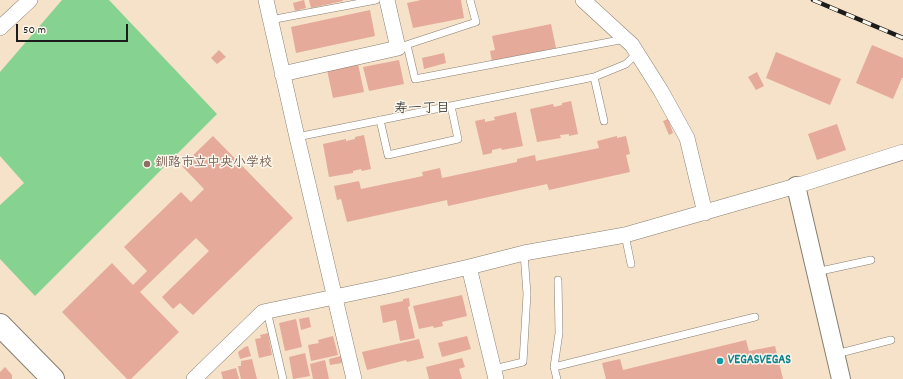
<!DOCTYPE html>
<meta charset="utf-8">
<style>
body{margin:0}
#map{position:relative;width:903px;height:379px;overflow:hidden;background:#f5e2c8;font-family:Dekko,sans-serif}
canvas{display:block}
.scale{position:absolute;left:16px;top:24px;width:112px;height:18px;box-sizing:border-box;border:2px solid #1c1c1c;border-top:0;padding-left:5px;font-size:12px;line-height:14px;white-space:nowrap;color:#1c1c1c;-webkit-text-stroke:3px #fbf7ec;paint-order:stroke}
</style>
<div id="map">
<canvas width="903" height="379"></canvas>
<div class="scale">50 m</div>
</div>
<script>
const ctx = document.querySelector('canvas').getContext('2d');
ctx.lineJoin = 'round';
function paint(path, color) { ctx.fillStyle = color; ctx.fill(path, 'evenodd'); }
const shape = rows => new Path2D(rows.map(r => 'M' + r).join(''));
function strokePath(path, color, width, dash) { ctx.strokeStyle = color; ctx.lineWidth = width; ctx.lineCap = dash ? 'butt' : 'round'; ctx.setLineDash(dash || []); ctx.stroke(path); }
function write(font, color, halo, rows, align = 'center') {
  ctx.font = font + ' Dekko,"Klee One",sans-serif'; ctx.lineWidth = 3; ctx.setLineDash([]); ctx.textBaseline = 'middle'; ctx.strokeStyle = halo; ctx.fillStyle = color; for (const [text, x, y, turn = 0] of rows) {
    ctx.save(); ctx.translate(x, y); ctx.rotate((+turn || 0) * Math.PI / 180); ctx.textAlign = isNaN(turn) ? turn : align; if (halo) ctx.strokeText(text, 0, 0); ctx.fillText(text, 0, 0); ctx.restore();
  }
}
const green = shape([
 [62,0,109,0,217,114,35,296,0,259,0,205,24,183,0,156,0,72]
]);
const building = shape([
 [304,0,306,8,295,11,293,3],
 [309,0,343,0,343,1,311,8],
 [421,0,461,0,464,18,413,28,407,3],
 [370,10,375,36,296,53,291,27],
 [551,24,556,48,492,61,490,51,495,50,492,36],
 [872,45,903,58,903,78,902,78,893,99,856,83],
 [219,50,226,57,217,64,211,58],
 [776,52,841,79,830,105,766,78],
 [444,53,446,63,424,69,422,58],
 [399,60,404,84,369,91,363,67],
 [358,64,364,92,333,98,327,70],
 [757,72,764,86,756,90,748,77],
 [571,101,578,134,569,136,569,134,560,135,561,138,537,142,530,109,553,104,554,107,562,105,562,103],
 [516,112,523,146,502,150,501,148,492,150,492,153,483,155,475,121,485,119,485,122,495,120,494,117],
 [668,119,673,133,669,135,663,121],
 [837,124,846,150,817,160,808,134],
 [364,135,371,169,362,171,361,169,353,171,353,173,329,177,323,144,346,139,346,141,355,139,355,137],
 [213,136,293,218,193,315,180,303,173,309,162,297,209,251,196,238,140,292,179,332,131,379,127,379,62,312,112,263,133,285,147,271,124,247,181,192,191,202,204,189,182,166],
 [617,136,617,138,626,136,630,154,626,155,630,172,549,190,547,184,448,206,447,200,347,222,341,199,337,200,334,186,359,181,361,189,423,176,422,172,440,168,442,178,517,162,517,159,535,155,536,161,599,148,597,141],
 [462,295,467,316,442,322,443,326,434,328,433,326,419,329,413,306],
 [409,298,410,306,408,307,415,338,400,341,396,320,383,323,380,306,403,301,403,299],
 [309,317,311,327,301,330,299,319],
 [296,319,302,347,285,351,279,323],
 [268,333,272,355,259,358,255,339,261,338,260,335],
 [333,336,338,355,311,361,308,345,319,343,318,340],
 [467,336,471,349,442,357,438,343],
 [419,339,424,358,407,362,406,360,367,370,362,352],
 [746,340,749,351,775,346,783,379,606,379,602,363,620,359,623,370],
 [248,346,251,356,240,359,238,352,245,347],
 [305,353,310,376,293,379,289,357],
 [341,356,342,363,330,365,329,359],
 [462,358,465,367,459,369,462,379,429,379,426,367],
 [252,359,257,379,241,379,238,366,241,366,241,361],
 [325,360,329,379,313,379,310,364],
 [5,367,12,375,12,379,0,379,0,372],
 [236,368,239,379,223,379,221,372]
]);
const service = shape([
 [270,20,376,0],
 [407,45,415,79,625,39],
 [403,46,476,22,470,0],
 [594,77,604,121],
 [380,120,388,155,458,139,451,106],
 [297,137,594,77,626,64,637,53],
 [625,235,631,264],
 [816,272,871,260],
 [267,311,283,379],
 [836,354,891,340],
 [554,367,755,317],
 [494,369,523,362,527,294,524,253],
 [557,379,554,367,559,333,558,280]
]);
const minor = shape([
 [266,0,297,137,354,379],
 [583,0,632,45,661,91,687,138,705,213],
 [0,28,30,0],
 [282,74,398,48,387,0],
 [469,267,496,379],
 [194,379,263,312,387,286,469,267,524,253,625,235,796,186,903,152]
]);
const tertiary = shape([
 [796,186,841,379]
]);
const trunk = shape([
 [0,325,53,379]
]);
const rail = shape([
 [813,0,903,38]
]);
const markers = [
 [147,164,4,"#8d6e63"],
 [720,361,4,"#0f9aa8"]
];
const educationNames = [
 ["釧路市立中央小学校",155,164]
];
const cultureNames = [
 ["VEGASVEGAS",728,361]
];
const neighbourhoodNames = [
 ["寿一丁目",422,110]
];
paint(green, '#86d290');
paint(building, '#e5aa99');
strokePath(service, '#887f72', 8);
strokePath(minor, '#887f72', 16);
strokePath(tertiary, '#887f72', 20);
strokePath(trunk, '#887f72', 24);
strokePath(service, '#fff', 7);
strokePath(minor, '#fff', 15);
strokePath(tertiary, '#fff', 18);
strokePath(trunk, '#fff', 22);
strokePath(rail, '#1c1c1c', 4.5);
strokePath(rail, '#fbf7ec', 3, [9]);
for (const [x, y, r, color] of markers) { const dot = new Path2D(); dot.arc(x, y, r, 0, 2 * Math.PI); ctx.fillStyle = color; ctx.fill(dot); strokePath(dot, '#fbf7ec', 1.5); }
write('bold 13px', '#785e54', '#fbf7ec', educationNames, 'left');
write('bold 13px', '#0d838f', '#fbf7ec', cultureNames, 'left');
write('14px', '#1c1c1c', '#fbf7ec', neighbourhoodNames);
</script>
